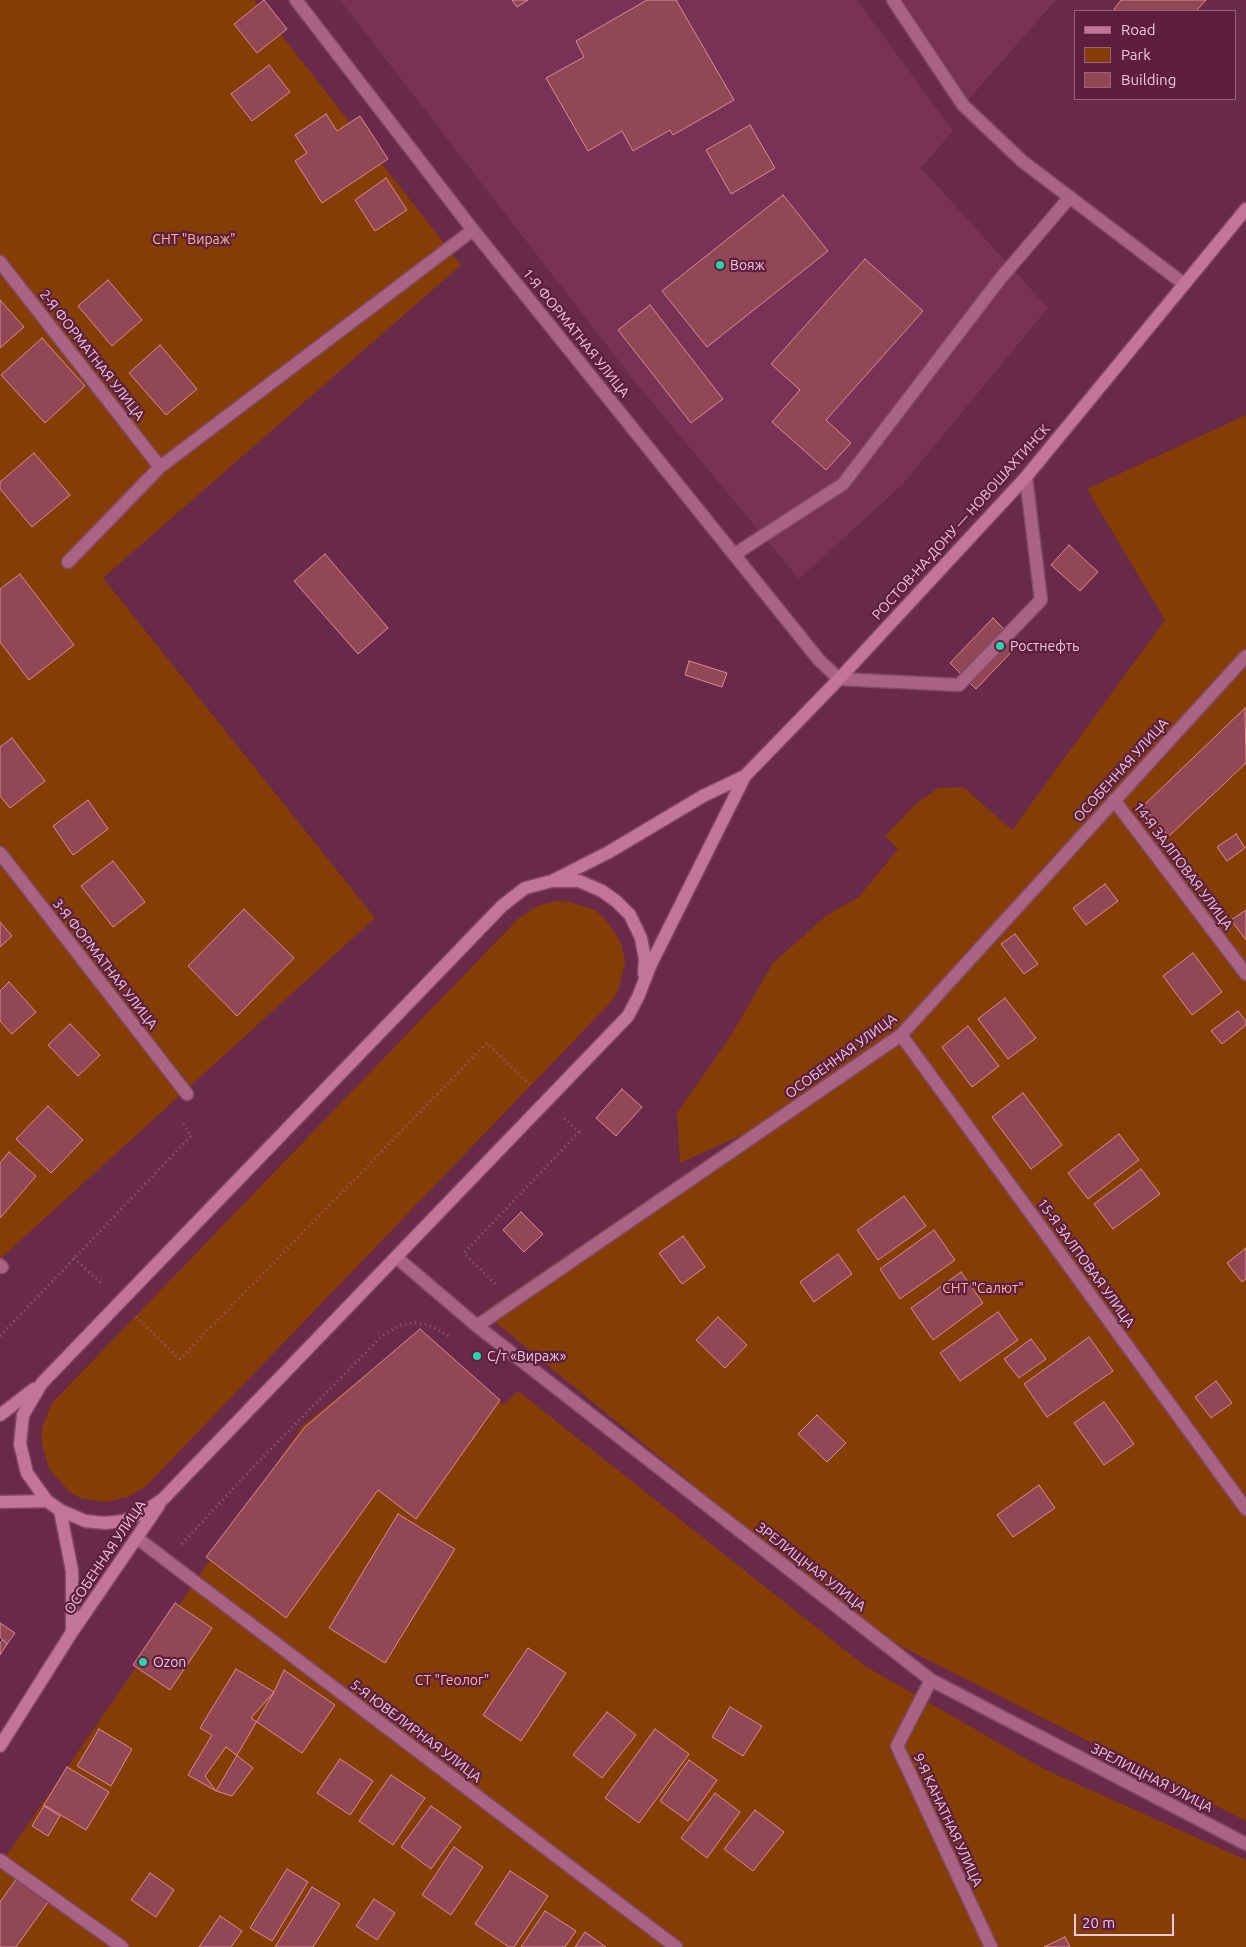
<!DOCTYPE html>
<meta charset="utf-8">
<style>
body{margin:0}
#map{position:relative;width:1246px;height:1947px;overflow:hidden;background:#692949;font-family:Ubuntu,sans-serif}
canvas{display:block}
.legend{position:absolute;left:1074px;top:10px;width:162px;height:90px;box-sizing:border-box;background:#5d1e3f;border:1px solid #98627d;margin:0;padding:6px 9px;list-style:none;font-size:15px;color:#f0c8d9}
.legend li{display:flex;align-items:center;gap:10px;height:25px}
.legend b{width:25px;border:1px solid #98627d}
.scale{position:absolute;left:1074px;top:1914px;width:100px;height:22px;box-sizing:border-box;border:2px solid #f0c8d9;border-top:0;padding-left:6px;font-size:15px;line-height:18px;white-space:nowrap;color:#f0c8d9;-webkit-text-stroke:4px #5d1e3f;paint-order:stroke}
</style>
<div id="map">
<canvas width="1246" height="1947"></canvas>
<ul class="legend">
<li><b style="height:6px;background:#c37599"></b>Road</li>
<li><b style="height:14px;background:#843e03"></b>Park</li>
<li><b style="height:14px;background:#914854"></b>Building</li>
</ul>
<div class="scale">20 m</div>
</div>
<script>
const ctx = document.querySelector('canvas').getContext('2d');
ctx.lineJoin = 'round';
function paint(path, color) { ctx.fillStyle = color; ctx.fill(path, 'evenodd'); }
const shape = rows => new Path2D(rows.map(r => 'M' + r).join(''));
function strokePath(path, color, width, dash) { ctx.strokeStyle = color; ctx.lineWidth = width; ctx.lineCap = dash ? 'butt' : 'round'; ctx.setLineDash(dash || []); ctx.stroke(path); }
function write(font, color, halo, rows, align = 'center') {
  ctx.font = font + ' Ubuntu,sans-serif'; ctx.lineWidth = 4.5; ctx.setLineDash([]); ctx.textBaseline = 'middle'; ctx.strokeStyle = halo; ctx.fillStyle = color; for (const [text, x, y, turn = 0] of rows) {
    ctx.save(); ctx.translate(x, y); ctx.rotate((+turn || 0) * Math.PI / 180); ctx.textAlign = isNaN(turn) ? turn : align; if (halo) ctx.strokeText(text, 0, 0); ctx.fillText(text, 0, 0); ctx.restore();
  }
}
const built = shape([
 [340,0,857,0,953,131,921,168,1048,308,902,485,799,579,636,383],
 [897,0,1056,0,968,100]
]);
const green = shape([
 [0,0,254,0,461,265,103,578,375,918,0,1259],
 [1246,415,1246,1821,895,1643,791,1565,483,1312,744,1134,680,1163,677,1113,732,1034,773,963,827,915,859,897,898,849,885,836,916,804,938,788,963,787,1012,830,1165,620,1087,489],
 [557,901,569,902,593,909,603,917,616,934,622,946,625,963,618,991,610,1003,146,1486,128,1497,105,1502,80,1498,70,1492,49,1469,42,1444,42,1428,52,1403,518,919,537,906],
 [421,1331,504,1405,518,1391,865,1666,1044,1769,1246,1860,1246,1947,0,1947,0,1865,303,1425]
]);
const building = shape([
 [264,0,287,29,257,53,234,24,264,0],
 [512,0,528,0,517,7,512,0],
 [647,0,676,0,734,100,673,135,670,130,633,151,622,131,588,151,546,78,584,57,576,41,647,0],
 [1121,0,1206,0,1196,11,1117,11,1114,9,1121,0],
 [269,65,290,92,252,121,231,94,269,65],
 [326,114,337,131,360,116,388,159,322,203,295,161,307,153,295,135,326,114],
 [750,125,775,168,731,194,706,150,750,125],
 [386,178,407,210,375,231,355,200,386,178],
 [783,195,828,251,707,347,662,291,783,195],
 [865,259,923,311,826,420,851,443,826,470,772,422,800,390,771,364,865,259],
 [108,280,142,320,112,346,78,306,108,280],
 [0,300,24,327,0,348,0,300],
 [650,305,723,399,691,423,618,330,650,305],
 [42,338,85,386,45,423,1,375,42,338],
 [160,345,197,389,166,415,129,373,160,345],
 [34,453,70,495,32,527,0,489,0,482,34,453],
 [1069,545,1098,572,1080,591,1051,565,1069,545],
 [325,554,388,628,358,654,294,581,325,554],
 [20,574,74,645,29,680,0,642,0,589,20,574],
 [993,618,1019,644,976,689,950,663,993,618],
 [689,661,727,673,722,687,685,675,689,661],
 [1245,708,1246,763,1169,836,1142,807,1245,708],
 [12,738,45,781,10,808,0,796,0,747,12,738],
 [88,800,108,829,73,855,53,826,88,800],
 [1236,834,1245,848,1227,861,1217,847,1236,834],
 [113,861,145,902,113,927,81,886,113,861],
 [1105,884,1118,901,1086,925,1073,908,1105,884],
 [244,909,294,958,237,1016,188,966,244,909],
 [1246,910,1246,940,1231,920,1246,910],
 [0,922,12,936,0,947,0,922],
 [1015,934,1038,964,1024,974,1001,944,1015,934],
 [1193,953,1222,992,1192,1015,1163,976,1193,953],
 [9,982,36,1012,12,1034,0,1021,0,991,9,982],
 [1005,998,1036,1038,1008,1059,978,1019,1005,998],
 [1238,1011,1246,1021,1246,1025,1222,1044,1211,1031,1238,1011],
 [70,1024,100,1055,78,1076,48,1045,70,1024],
 [968,1026,999,1066,972,1087,942,1047,968,1026],
 [622,1089,642,1107,616,1136,596,1118,622,1089],
 [1023,1093,1062,1145,1031,1169,992,1117,1023,1093],
 [48,1106,83,1140,51,1173,16,1139,48,1106],
 [1119,1134,1139,1160,1088,1199,1068,1173,1119,1134],
 [9,1152,36,1176,0,1218,0,1163,9,1152],
 [1141,1169,1160,1194,1113,1229,1094,1204,1141,1169],
 [904,1196,926,1226,878,1260,857,1230,904,1196],
 [521,1212,543,1234,524,1252,503,1230,521,1212],
 [934,1230,955,1260,900,1299,880,1269,934,1230],
 [683,1236,705,1267,682,1284,659,1253,683,1236],
 [1246,1248,1246,1279,1242,1282,1227,1263,1246,1248],
 [838,1254,852,1274,814,1302,800,1282,838,1254],
 [961,1272,983,1303,933,1340,911,1308,961,1272],
 [998,1312,1018,1340,960,1381,940,1353,998,1312],
 [718,1317,747,1345,725,1368,696,1340,718,1317],
 [420,1329,500,1400,416,1519,378,1490,286,1618,206,1557,305,1427,420,1329],
 [1089,1337,1113,1371,1047,1417,1024,1384,1089,1337],
 [1031,1339,1046,1359,1019,1378,1004,1359,1031,1339],
 [1216,1381,1232,1403,1211,1418,1195,1397,1216,1381],
 [1104,1402,1134,1444,1104,1465,1074,1423,1104,1402],
 [817,1415,846,1443,827,1462,798,1434,817,1415],
 [1039,1485,1055,1508,1013,1537,997,1515,1039,1485],
 [398,1514,455,1549,385,1663,329,1628,398,1514],
 [175,1603,212,1628,170,1690,133,1665,175,1603],
 [0,1623,15,1633,7,1644,0,1637,0,1623],
 [3,1640,7,1644,0,1655,0,1643,3,1640],
 [528,1648,566,1673,521,1741,483,1715,528,1648],
 [236,1669,274,1692,216,1791,188,1775,212,1735,200,1728,236,1669],
 [284,1670,335,1705,302,1753,251,1718,274,1692,284,1670],
 [730,1707,762,1726,743,1756,712,1737,730,1707],
 [607,1712,636,1735,602,1778,573,1755,607,1712],
 [99,1729,132,1749,111,1786,77,1766,99,1729],
 [655,1729,689,1754,639,1823,605,1798,655,1729],
 [226,1747,253,1768,232,1796,216,1791,205,1776,226,1747],
 [340,1759,373,1781,350,1815,317,1793,340,1759],
 [689,1760,717,1780,688,1821,660,1801,689,1760],
 [67,1767,109,1792,86,1830,44,1805,67,1767],
 [391,1775,425,1798,393,1845,359,1821,391,1775],
 [715,1793,740,1812,707,1858,681,1838,715,1793],
 [44,1806,60,1816,48,1836,32,1826,44,1806],
 [431,1806,461,1827,431,1869,401,1847,431,1806],
 [755,1810,784,1832,753,1871,724,1849,755,1810],
 [454,1847,483,1867,451,1915,422,1895,454,1847],
 [287,1869,308,1882,272,1941,250,1928,287,1869],
 [510,1871,548,1896,514,1947,509,1947,475,1924,510,1871],
 [150,1873,174,1890,156,1917,131,1900,150,1873],
 [17,1878,49,1901,16,1947,0,1947,0,1902,17,1878],
 [312,1887,340,1904,313,1947,275,1947,312,1887],
 [374,1899,395,1913,377,1940,356,1926,374,1899],
 [545,1911,576,1931,565,1947,521,1947,545,1911],
 [220,1916,242,1931,231,1947,199,1947,220,1916],
 [585,1932,606,1947,575,1947,585,1932],
 [1065,1937,1070,1947,1044,1947,1065,1937]
]);
const path = shape([
 [74,1258,103,1285],
 [495,1284,464,1253,579,1132,563,1117],
 [136,1317,180,1359,487,1043,530,1085],
 [0,1336,191,1136,183,1123],
 [182,1544,256,1464,382,1336,400,1325,416,1323,429,1325,449,1336]
]);
const minor = shape([
 [296,0,473,230,819,660,839,679,959,685,1041,600,1026,477],
 [893,0,963,105,1022,161,1184,284],
 [0,262,160,467],
 [735,554,843,484,1000,279,1070,197],
 [68,562,160,467,473,230],
 [1114,800,1246,974],
 [0,853,187,1094],
 [901,1035,1246,1509],
 [396,1257,477,1326,931,1680,1246,1844],
 [0,1265,2,1267],
 [477,1326,901,1035,1246,656],
 [137,1538,676,1947],
 [931,1680,897,1746,991,1947],
 [0,1860,122,1947]
]);
const major = shape([
 [745,776,703,796,609,852,552,881,525,888,502,906,120,1302,42,1383,23,1415,20,1444,27,1473,47,1501,60,1510,85,1521,105,1523,123,1521,143,1513,163,1499,628,1016,638,997,651,964,745,776,839,679,1026,477,1246,209],
 [555,881,579,881,602,891,616,901,630,915,641,938,645,959,644,974],
 [0,1415,34,1389],
 [0,1502,47,1501],
 [60,1510,72,1571,72,1631],
 [0,1746,72,1632,159,1505]
]);
const markers = [
 [720,265,5,"#2bd5ac"],
 [1000,646,5,"#2bd5ac"],
 [477,1356,5,"#2bd5ac"],
 [143,1662,5,"#2bd5ac"]
];
const parkNames = [
 ["СНТ \"Вираж\"",194,239],
 ["СНТ \"Салют\"",983,1288],
 ["СТ \"Геолог\"",452,1680]
];
const poiNames = [
 ["Вояж",730,265],
 ["Ростнефть",1010,646],
 ["С/т «Вираж»",487,1356],
 ["Ozon",153,1662]
];
const streetNames = [
 ["1-Я ФОРМАТНАЯ УЛИЦА",576,333,51],
 ["2-Я ФОРМАТНАЯ УЛИЦА",92,355,52],
 ["РОСТОВ-НА-ДОНУ — НОВОШАХТИНСК",961,522,-48],
 ["ОСОБЕННАЯ УЛИЦА",1121,770,-48],
 ["14-Я ЗАЛПОВАЯ УЛИЦА",1183,866,53],
 ["3-Я ФОРМАТНАЯ УЛИЦА",105,964,52],
 ["ОСОБЕННАЯ УЛИЦА",841,1056,-36],
 ["15-Я ЗАЛПОВАЯ УЛИЦА",1086,1263,54],
 ["ОСОБЕННАЯ УЛИЦА",105,1557,-56],
 ["ЗРЕЛИЩНАЯ УЛИЦА",811,1567,38],
 ["5-Я ЮВЕЛИРНАЯ УЛИЦА",416,1731,37],
 ["ЗРЕЛИЩНАЯ УЛИЦА",1152,1778,27],
 ["9-Я КАНАТНАЯ УЛИЦА",948,1820,65]
];
paint(built, '#783256');
paint(green, '#843e03');
paint(building, '#914854');
strokePath(building, '#dc8b96', 1);
strokePath(minor, '#804965', 15);
strokePath(major, '#804965', 15);
strokePath(path, '#945c77', 3, [1, 4]);
strokePath(minor, '#a96383', 12);
strokePath(major, '#c37599', 12);
for (const [x, y, r, color] of markers) { const dot = new Path2D(); dot.arc(x, y, r, 0, 2 * Math.PI); ctx.fillStyle = color; ctx.fill(dot); strokePath(dot, '#5d1e3f', 2); }
write('14px', '#fbb890', '#5d1e3f', parkNames);
write('14px', '#f0c8d9', '#5d1e3f', poiNames, 'left');
write('14px', '#f0c8d9', '#5d1e3f', streetNames);
</script>
